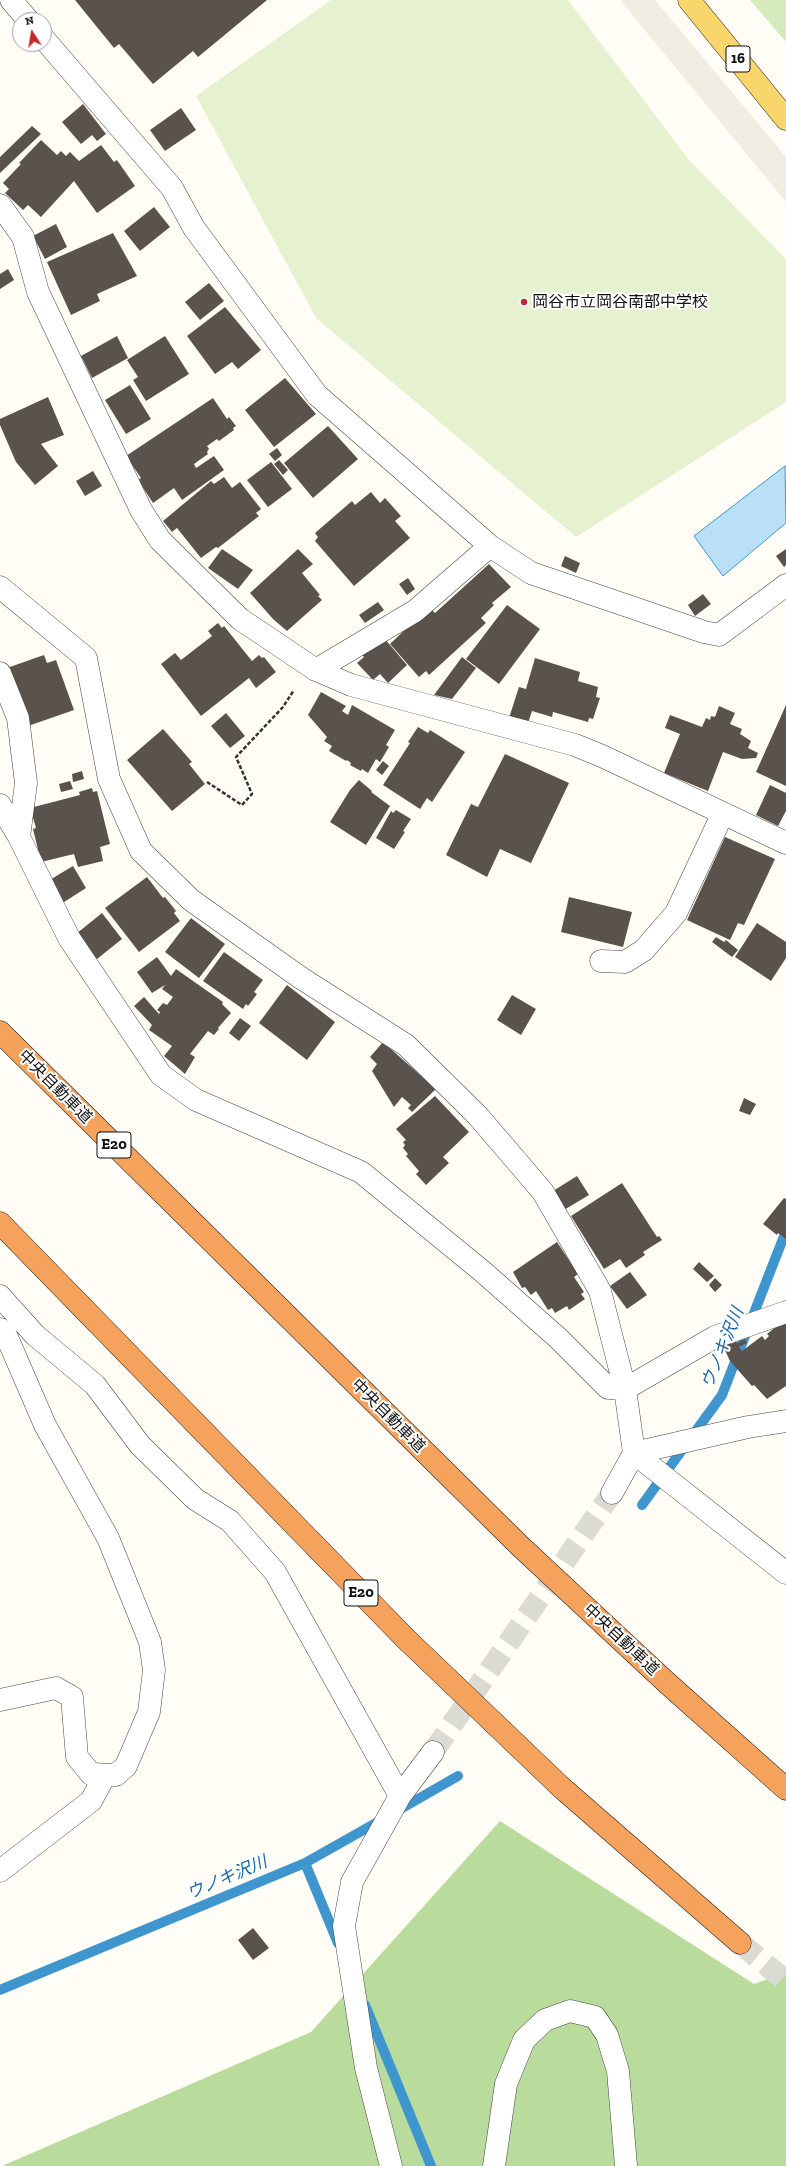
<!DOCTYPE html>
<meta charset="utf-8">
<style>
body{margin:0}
#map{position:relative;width:786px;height:2166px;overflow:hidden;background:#fffdf5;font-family:"Zilla Slab",serif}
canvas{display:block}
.north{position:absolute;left:12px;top:12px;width:40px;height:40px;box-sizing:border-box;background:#fff;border:1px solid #a0a0a0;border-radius:50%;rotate:348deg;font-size:11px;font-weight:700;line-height:16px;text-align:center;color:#111}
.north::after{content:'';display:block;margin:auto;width:14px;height:18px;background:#c4262e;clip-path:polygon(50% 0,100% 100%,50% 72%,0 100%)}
</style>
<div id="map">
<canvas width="786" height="2166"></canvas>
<div class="north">N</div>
</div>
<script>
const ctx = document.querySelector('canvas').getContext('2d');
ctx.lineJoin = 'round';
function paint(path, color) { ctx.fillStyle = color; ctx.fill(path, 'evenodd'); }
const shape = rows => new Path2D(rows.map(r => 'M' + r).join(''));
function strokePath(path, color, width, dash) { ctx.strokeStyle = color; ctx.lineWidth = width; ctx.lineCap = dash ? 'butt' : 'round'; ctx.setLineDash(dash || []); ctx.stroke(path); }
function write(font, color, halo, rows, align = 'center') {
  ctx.font = font + ' "Zilla Slab","Noto Sans JP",serif'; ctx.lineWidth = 4; ctx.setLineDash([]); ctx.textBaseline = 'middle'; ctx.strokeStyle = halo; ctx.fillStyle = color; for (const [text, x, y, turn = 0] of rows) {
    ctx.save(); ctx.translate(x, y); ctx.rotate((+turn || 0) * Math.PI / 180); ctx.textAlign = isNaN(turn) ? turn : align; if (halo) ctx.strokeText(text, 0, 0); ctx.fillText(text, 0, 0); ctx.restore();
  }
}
const green = shape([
 [750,0,786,0,786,42]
]);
const forest = shape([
 [500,1821,754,1984,786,1972,786,2166,2,2166,311,2032]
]);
const pitch = shape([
 [331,0,568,0,689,160,786,259,786,402,576,537,316,318,196,96]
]);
const plaza = shape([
 [620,0,655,0,786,157,786,202]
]);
const water = shape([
 [785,466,786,523,723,576,694,536,785,466]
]);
const stream = shape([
 [642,1505,722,1395,786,1231],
 [397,1811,458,1776],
 [305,1863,338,1943],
 [0,1990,305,1863,383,1819],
 [365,2005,431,2166]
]);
const building = shape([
 [75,0,267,0,198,57,193,51,153,84,119,44,114,48],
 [83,104,106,134,97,141,92,135,81,144,62,122],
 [181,108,196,130,165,151,150,130],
 [32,126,41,134,0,173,0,157],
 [41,140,57,155,61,151,66,156,70,152,79,161,101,145,114,162,117,160,135,186,97,213,74,181,41,217,28,205,23,210,5,193,9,189,3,183,21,164,19,163],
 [154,207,170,227,140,251,124,231],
 [56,224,67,247,45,259,33,236],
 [113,233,137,276,97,294,100,301,71,315,47,262],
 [8,269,14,280,0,289,0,274],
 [209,283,224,301,200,320,185,302],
 [225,307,261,350,238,369,232,362,215,374,187,336],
 [117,336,128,358,92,378,81,356],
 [165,336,189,374,146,401,133,380,138,377,127,360],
 [285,378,316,414,274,447,245,410],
 [130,385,151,419,126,434,105,400],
 [48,397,64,435,41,444,58,466,35,485,16,462,0,425,0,419],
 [213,398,227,419,229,417,236,426,233,428,234,430,219,441,217,439,207,446,209,449,207,452,208,454,194,464,196,468,214,456,224,470,182,500,174,488,153,503,138,480,141,478,126,456],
 [328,426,358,459,313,498,284,463],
 [277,448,282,455,275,461,269,454],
 [279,460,288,470,283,475,274,464],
 [271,462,292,489,268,507,247,480],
 [93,471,102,486,85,496,76,481],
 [224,477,232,488,240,482,261,509,256,513,259,516,218,548,216,547,201,558,177,528,172,532,163,521,211,481,214,484],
 [371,492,380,503,385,498,401,516,395,521,410,538,354,586,315,541,318,537,315,533,352,501,355,505],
 [222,549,253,570,238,589,208,568],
 [298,549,313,564,302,573,320,595,318,596,322,600,287,631,273,619,250,593],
 [786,549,786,565,784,567,776,556],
 [565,556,580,563,576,573,561,566],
 [489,564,511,587,492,603,494,605,481,618,486,623,429,675,426,671,419,677,390,644,429,607,435,613],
 [408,578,415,589,407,595,399,584],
 [703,594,711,604,695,616,688,605],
 [378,602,384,610,365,623,359,615],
 [507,605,540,629,499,684,466,659],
 [218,623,222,628,224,626,252,661,259,655,262,658,264,657,276,672,256,688,249,678,201,716,161,664,175,653,181,660,212,636,208,631],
 [384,638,407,665,388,683,380,674,373,680,357,663,364,657,360,653],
 [44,655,47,663,56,660,74,710,28,726,7,668],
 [462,657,476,668,452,699,434,695],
 [535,658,580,672,578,681,598,687,596,697,600,698,593,719,589,718,588,722,553,712,552,717,532,711,528,723,509,718,519,687,526,689],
 [321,692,346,706,342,711,348,715,352,705,395,730,386,745,389,747,380,762,376,759,368,773,362,769,361,771,350,765,351,763,347,760,346,761,329,751,332,746,324,741,327,737,308,715],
 [786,705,786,786,756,772],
 [719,706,735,713,730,724,742,729,740,734,751,741,748,748,758,753,756,758,742,759,723,752,708,791,664,773,680,734,665,728,670,715,702,727,706,718,710,720,711,716,715,717],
 [226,713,245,736,230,748,211,726],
 [418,727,428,733,430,730,465,752,432,802,427,798,420,809,383,785,410,743,408,742],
 [163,729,192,762,189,764,205,784,172,811,127,760],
 [505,754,569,783,531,863,500,849,487,877,446,855,471,804,478,807],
 [383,761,389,766,382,775,376,770],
 [82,771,84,779,73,782,72,774],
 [359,780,372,791,371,792,390,806,366,845,330,822,350,790],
 [70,781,73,789,61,792,59,784],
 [770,785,786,793,786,811,778,826,756,815],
 [92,788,93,792,97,791,110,844,100,847,103,861,78,867,74,854,41,862,33,829,36,828,30,808,80,795,79,792],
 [396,810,411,819,403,831,405,832,394,849,376,838,391,811,393,813],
 [725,837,775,859,744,925,738,923,730,940,687,920],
 [73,866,86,888,61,904,48,881],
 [147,877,163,898,165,897,176,911,174,913,180,921,139,952,105,908],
 [569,897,632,912,623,947,561,932],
 [102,913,122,939,97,959,76,934],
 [191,918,225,944,199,978,165,952],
 [757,923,786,942,786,958,771,981,735,957],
 [716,937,724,942,726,940,738,950,732,957,712,942],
 [224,952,263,980,254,992,257,994,248,1006,246,1004,243,1009,203,981],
 [157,957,171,976,176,969,223,1002,222,1004,231,1013,218,1028,219,1029,214,1035,208,1031,190,1054,195,1057,185,1074,164,1056,172,1046,149,1030,152,1025,134,1006,144,997,159,1014,160,1012,157,1010,163,1003,167,1005,173,997,162,989,165,985,152,993,137,972],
 [287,985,335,1022,307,1060,259,1023],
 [512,995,536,1009,521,1035,497,1020],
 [240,1018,251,1026,239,1041,229,1033],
 [383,1042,436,1089,412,1112,408,1108,411,1105,402,1097,394,1107,372,1071,377,1064,370,1057],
 [435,1096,469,1132,443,1157,449,1163,426,1185,416,1174,419,1171,406,1156,408,1154,403,1148,405,1145,403,1142,406,1140,396,1129],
 [744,1098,756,1104,750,1115,739,1111],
 [577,1176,589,1195,564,1210,553,1191],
 [622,1183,657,1237,659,1236,662,1240,643,1252,645,1255,626,1268,620,1259,604,1269,571,1216],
 [784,1198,786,1199,786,1239,778,1233,777,1235,763,1224],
 [557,1242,578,1274,574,1277,584,1292,581,1294,585,1299,569,1310,567,1306,555,1313,552,1308,548,1310,536,1291,531,1295,525,1287,522,1288,513,1272],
 [699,1262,714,1276,707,1282,693,1269],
 [630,1272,647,1295,627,1309,610,1286],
 [715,1278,722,1285,715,1292,709,1285],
 [783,1321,786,1321,786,1386,767,1399,754,1385,752,1386,730,1361,723,1346,736,1340,737,1343,745,1339,747,1343,739,1347,742,1351,762,1336,765,1340,769,1336,767,1334],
 [253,1928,269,1948,253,1960,238,1940]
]);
const minorTunnel = shape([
 [433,1752,612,1493]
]);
const highwayTunnel = shape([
 [740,1943,786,1981]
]);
const path = shape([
 [207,782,242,805,252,794,236,757,283,707,294,690]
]);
const minor = shape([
 [11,0,28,20],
 [44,39,172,188,194,228,317,395,490,546],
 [0,205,23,237,38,292,141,510,160,540,240,619,316,670,351,685,575,745,602,756,786,843],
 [0,587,86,658,109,779,141,851,191,900,301,978,406,1045,478,1116,543,1192,600,1291,625,1389,634,1453,612,1493],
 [316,670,415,611,490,546,531,573,704,632,719,635,786,585],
 [0,673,18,718,26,783,19,837],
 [0,805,19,837,69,938,161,1075,196,1100,361,1172,482,1271,558,1338,608,1388,625,1389,715,1337,786,1312],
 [601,961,625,962,644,950,676,913,723,813],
 [0,1296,35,1335,95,1385,140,1445,195,1499,230,1521,275,1572,400,1796],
 [0,1329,6,1335,45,1425,108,1538,150,1642,154,1670,149,1712,126,1766,116,1775,91,1774,77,1757,72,1697,56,1688,0,1700],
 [634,1453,786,1573],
 [634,1453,748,1427,786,1421],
 [0,1871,91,1801,105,1775],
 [391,2166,366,2068,344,1926,352,1882,400,1796,433,1752],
 [494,2166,506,2084,524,2040,545,2020,570,2011,595,2017,607,2035,618,2071,626,2166]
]);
const major = shape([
 [689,0,786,119]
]);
const highway = shape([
 [0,1032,520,1546,666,1682,786,1789],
 [0,1223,406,1639,562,1788,740,1943]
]);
const markers = [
 [524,302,4,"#c4262e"]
];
const shields = [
 [738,59,24],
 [114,1145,34],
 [361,1593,34]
];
const shieldNames = [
 ["16",738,59],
 ["E20",114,1145],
 ["E20",361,1593]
];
const poiNames = [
 ["岡谷市立岡谷南部中学校",532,302]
];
const streetNames = [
 ["中央自動車道",55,1087,45],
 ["中央自動車道",388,1416,45],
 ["中央自動車道",621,1640,43]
];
const waterNames = [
 ["ウノキ沢川",723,1348,-68],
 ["ウノキ沢川",227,1878,-23]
];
paint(green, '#d5ebbd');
paint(forest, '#b9dc9c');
paint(pitch, '#e6f2cf');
paint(plaza, '#f1ede2');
paint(water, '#b9e0f7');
strokePath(water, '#3f96cf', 1);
strokePath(stream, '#3f96cf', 10);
paint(building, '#5a524d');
strokePath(minorTunnel, '#dbdad3', 22, [22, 11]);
strokePath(highwayTunnel, '#dbdad3', 22, [22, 11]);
strokePath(minor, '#444', 23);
strokePath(major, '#222', 23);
strokePath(highway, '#222', 23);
strokePath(path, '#333', 2.5, [4, 2]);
strokePath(minor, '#fff', 22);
strokePath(major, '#f9d66b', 22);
strokePath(highway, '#f5a25d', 22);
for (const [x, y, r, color] of markers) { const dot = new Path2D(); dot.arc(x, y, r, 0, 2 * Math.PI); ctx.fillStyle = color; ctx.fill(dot); strokePath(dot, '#fff', 1.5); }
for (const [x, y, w] of shields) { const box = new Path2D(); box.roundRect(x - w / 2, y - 13, w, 26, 3); ctx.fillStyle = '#fff'; ctx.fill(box); strokePath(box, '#111', 1); }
write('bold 15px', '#111', null, shieldNames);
write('16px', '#111', '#fff', poiNames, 'left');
write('16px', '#111', '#fff', streetNames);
write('italic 17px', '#1768a6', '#fff', waterNames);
</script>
